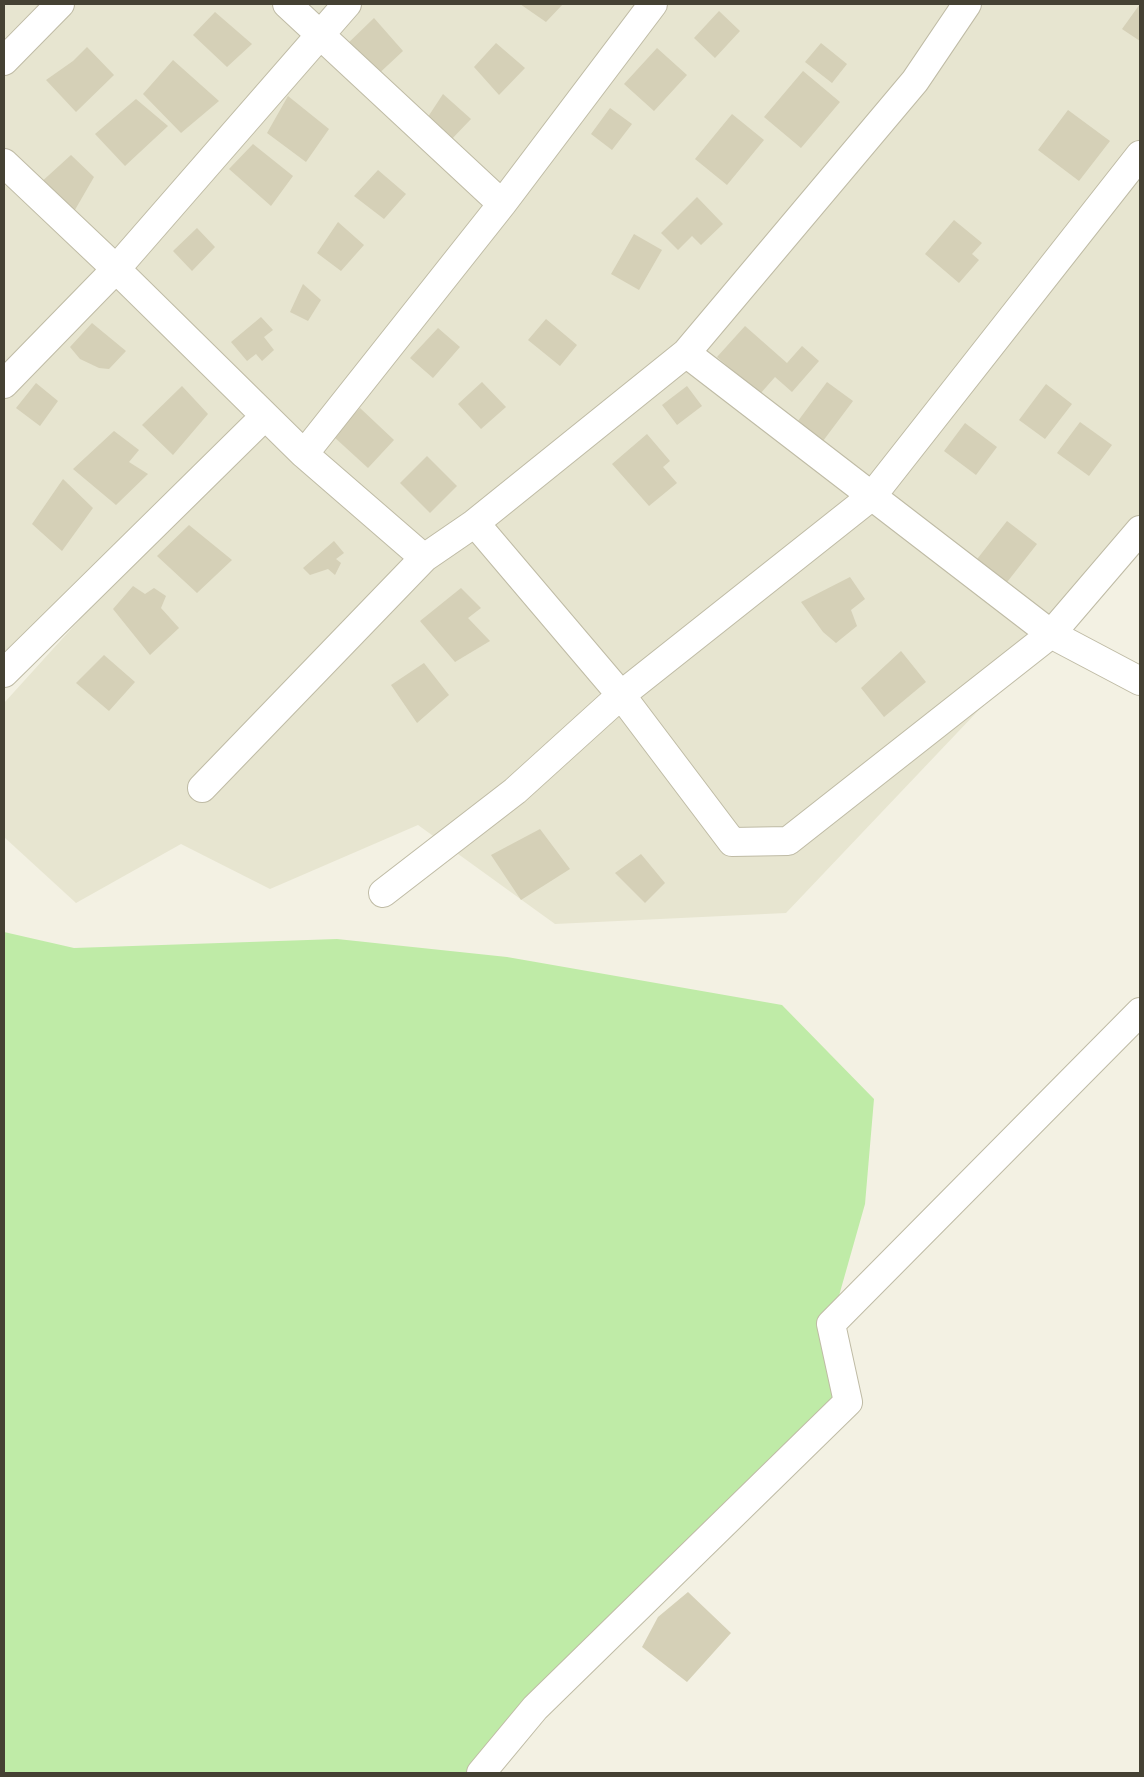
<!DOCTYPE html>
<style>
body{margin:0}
#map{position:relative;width:1144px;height:1777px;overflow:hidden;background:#f3f1e3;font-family:"Fira Sans Condensed",sans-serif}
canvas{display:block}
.frame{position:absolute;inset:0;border:5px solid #454133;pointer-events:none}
</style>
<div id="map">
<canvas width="1144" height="1777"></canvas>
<div class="frame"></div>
</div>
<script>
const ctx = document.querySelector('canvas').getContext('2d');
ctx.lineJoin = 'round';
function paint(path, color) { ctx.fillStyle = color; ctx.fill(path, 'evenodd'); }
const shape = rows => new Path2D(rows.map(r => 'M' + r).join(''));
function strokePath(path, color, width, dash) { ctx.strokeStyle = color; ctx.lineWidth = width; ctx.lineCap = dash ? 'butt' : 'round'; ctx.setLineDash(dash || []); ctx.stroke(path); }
const residential = shape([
 [4,4,1140,4,1140,526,1051,634,786,913,555,924,418,825,270,889,181,844,76,903,4,837,4,703,256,425,4,673]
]);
const green = shape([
 [4,932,74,948,337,939,507,957,782,1005,874,1099,865,1204,831,1324,848,1402,481,1773,4,1773]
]);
const building = shape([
 [520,4,563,4,546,22],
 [1140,4,1140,41,1122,29],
 [719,11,740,31,715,58,694,38],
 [215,12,252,44,227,67,193,35],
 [374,18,403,51,373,79,341,50],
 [496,43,525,68,499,95,474,67],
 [821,43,847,64,832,83,805,62],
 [87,47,114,75,76,112,46,80,73,61],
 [657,48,687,75,654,111,624,84],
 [173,60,219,101,181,133,143,94],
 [803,71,840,102,801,148,764,117],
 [443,94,471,119,448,143,422,126],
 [288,96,329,129,306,162,267,133],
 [136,99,168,126,125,166,95,134],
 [610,108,632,124,612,150,591,134],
 [1068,110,1110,141,1079,181,1038,150],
 [732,114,764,140,727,185,695,159],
 [253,144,293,176,271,206,229,169],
 [71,155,94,177,72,215,38,185],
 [378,170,406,194,384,219,354,196],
 [697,197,723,224,701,245,692,236,678,250,661,233],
 [954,220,982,243,972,254,979,260,959,283,925,254],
 [338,222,364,245,341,271,317,253],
 [197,228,215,247,192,271,173,251],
 [634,234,662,250,639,290,611,274],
 [303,284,321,300,308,321,290,312],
 [261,317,273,330,264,337,274,350,262,361,256,354,247,361,231,342],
 [546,319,577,345,560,366,528,340],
 [92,323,126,351,109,369,99,368,80,359,70,347],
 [745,326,787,363,802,346,819,361,792,392,775,377,760,394,717,357],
 [438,328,460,347,433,378,410,358],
 [482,382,506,407,481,429,458,404],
 [827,382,853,401,823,441,798,421],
 [36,383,58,401,40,426,16,408],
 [1046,384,1072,404,1045,439,1019,420],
 [182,386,208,414,173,455,142,425],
 [687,386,702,406,677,425,662,405],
 [360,408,394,440,368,468,333,436],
 [1080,422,1112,445,1089,476,1057,453],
 [965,423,997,447,976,475,944,451],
 [114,431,139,450,129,462,148,474,116,505,73,469],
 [647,434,670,461,663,467,677,483,649,506,612,464],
 [427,456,457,486,430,513,400,483],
 [63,479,93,508,62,551,32,524],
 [1007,521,1037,544,1004,586,974,563],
 [189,525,232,560,197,593,157,556],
 [334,541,344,553,336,559,341,563,335,575,328,569,310,575,303,568],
 [850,577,865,599,851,610,857,626,836,643,823,632,801,602],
 [133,586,145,594,154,588,166,596,161,608,179,628,150,655,113,609],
 [461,588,481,608,468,618,490,641,455,662,420,621],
 [901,651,926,682,884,717,861,688],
 [104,655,135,682,109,711,76,683],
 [424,663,449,695,417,723,391,685],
 [540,829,570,869,521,900,491,855],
 [641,854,665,883,645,903,615,873],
 [688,1592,731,1633,687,1682,642,1647,658,1617]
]);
const minor = shape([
 [287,4,502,204],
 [347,4,116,269,304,454,424,558],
 [4,61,60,4],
 [1140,155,872,496,621,695,732,842,788,841,1051,634,1140,681],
 [4,163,116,269,4,384],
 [686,353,1051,634,1140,530],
 [304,454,502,204,653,4],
 [4,673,265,416],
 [202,788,424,558,475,523],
 [383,893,515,791,621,695,475,523,686,353,915,81,967,4],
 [481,1773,535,1708,848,1402,831,1324,1140,1012]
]);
paint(residential, '#e7e5d0');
paint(green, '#bfeba7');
paint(building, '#d5d0b7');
strokePath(minor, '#bfbba5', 30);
strokePath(minor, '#fff', 28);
</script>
